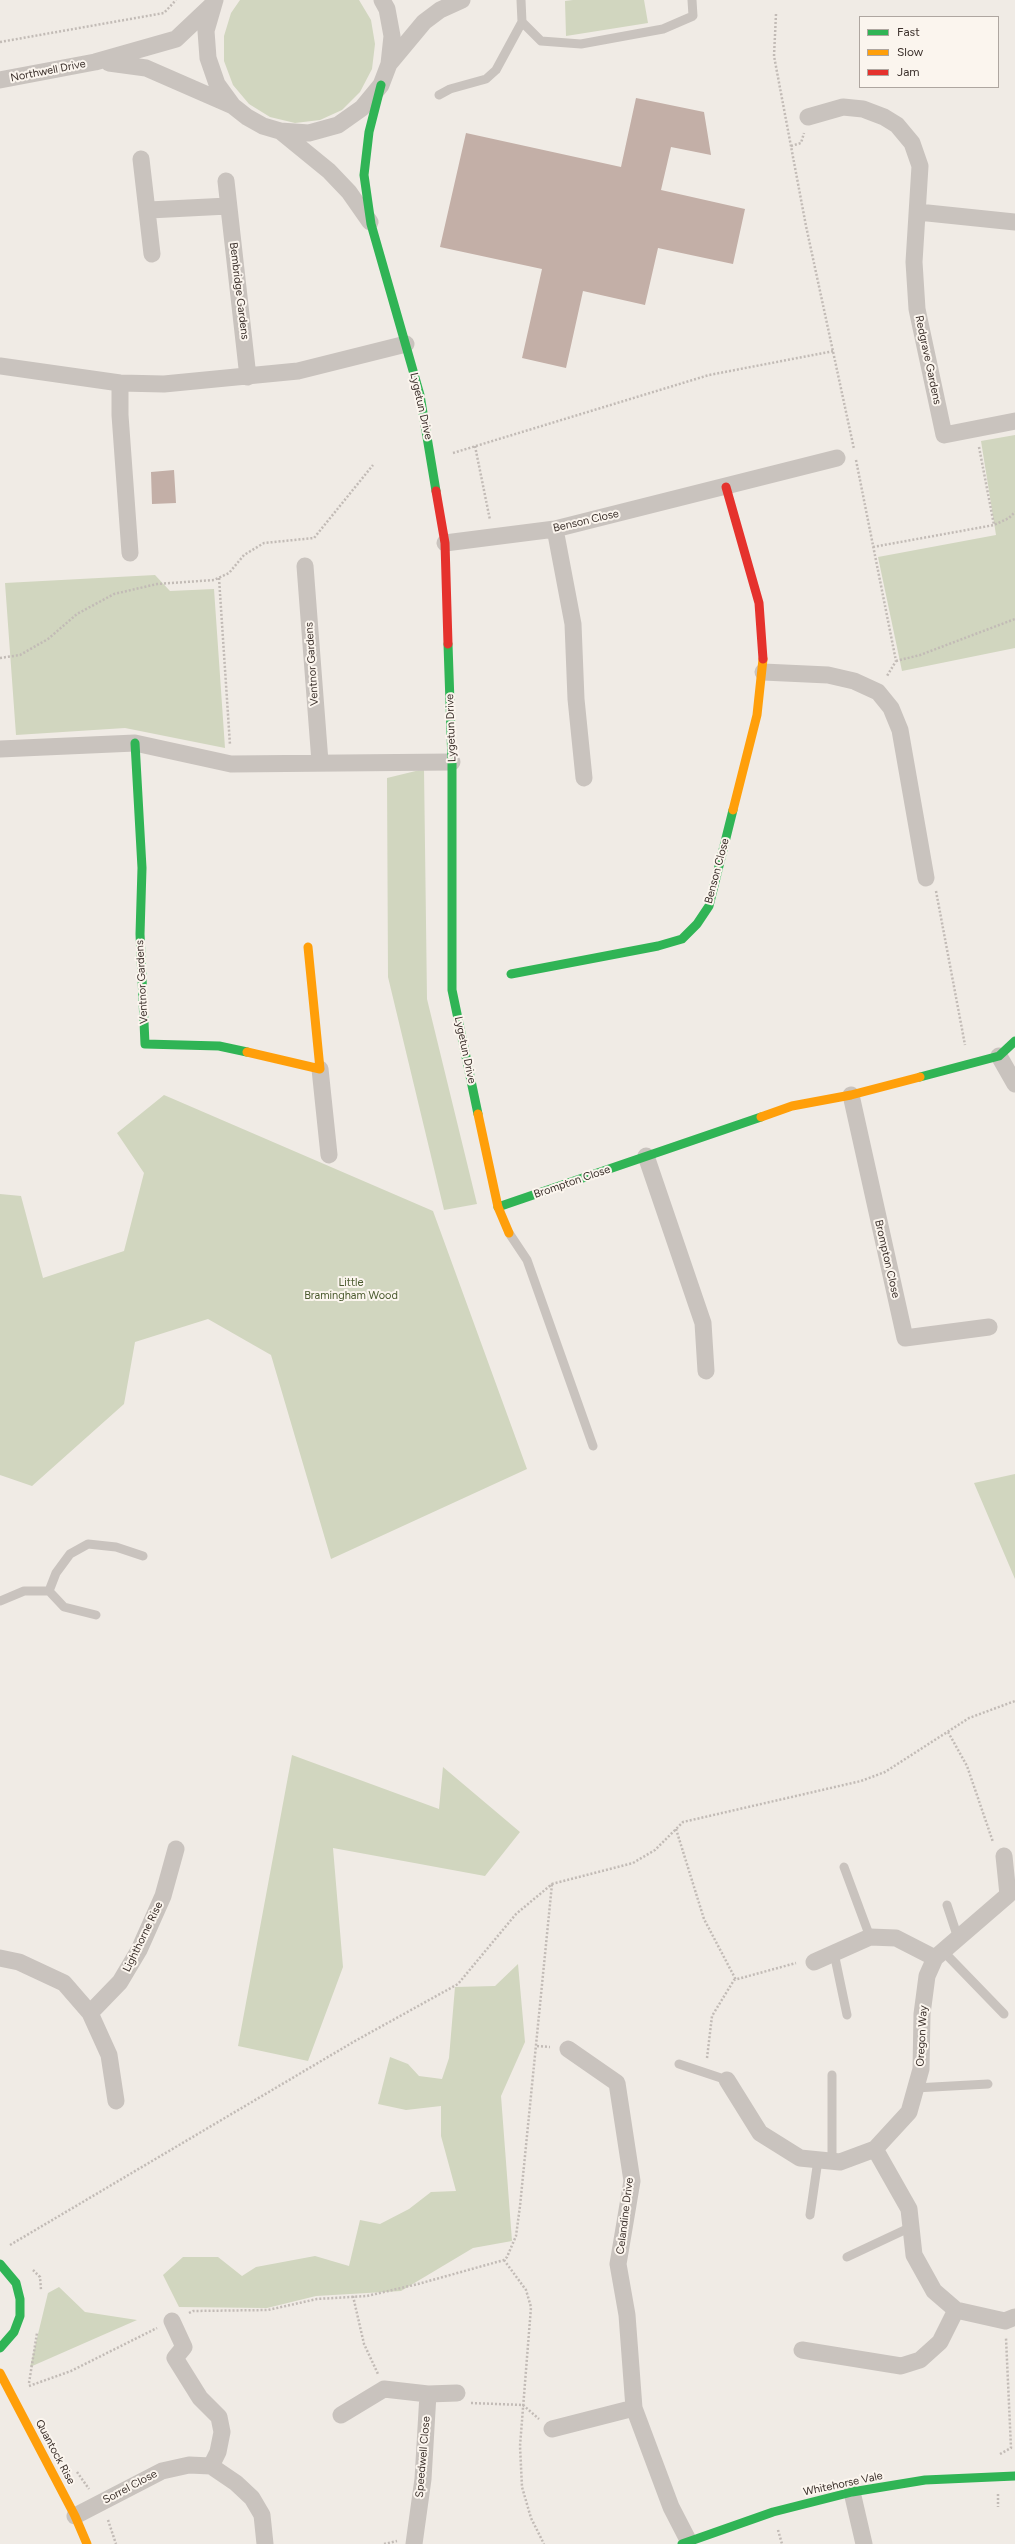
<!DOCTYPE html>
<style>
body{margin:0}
#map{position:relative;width:1015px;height:2544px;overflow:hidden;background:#f0ebe5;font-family:Figtree,sans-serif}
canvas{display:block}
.legend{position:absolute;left:859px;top:16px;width:140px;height:72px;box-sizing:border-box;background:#fbf5ee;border:1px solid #aea6a0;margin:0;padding:5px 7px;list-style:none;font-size:12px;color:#3b302b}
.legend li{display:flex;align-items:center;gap:8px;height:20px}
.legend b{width:20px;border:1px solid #aea6a0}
</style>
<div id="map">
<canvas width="1015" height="2544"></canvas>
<ul class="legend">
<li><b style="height:5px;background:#30b455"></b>Fast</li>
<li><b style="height:5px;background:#ff9f0a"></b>Slow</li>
<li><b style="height:5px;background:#e5322d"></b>Jam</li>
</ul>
</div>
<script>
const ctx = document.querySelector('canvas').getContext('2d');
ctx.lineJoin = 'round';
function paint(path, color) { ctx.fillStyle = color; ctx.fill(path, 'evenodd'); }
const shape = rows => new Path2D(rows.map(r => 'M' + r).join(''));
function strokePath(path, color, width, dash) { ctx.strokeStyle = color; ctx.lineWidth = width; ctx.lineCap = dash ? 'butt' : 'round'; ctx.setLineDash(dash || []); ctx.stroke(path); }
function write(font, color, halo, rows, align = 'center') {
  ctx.font = font + ' Figtree,sans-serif'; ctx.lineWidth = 4; ctx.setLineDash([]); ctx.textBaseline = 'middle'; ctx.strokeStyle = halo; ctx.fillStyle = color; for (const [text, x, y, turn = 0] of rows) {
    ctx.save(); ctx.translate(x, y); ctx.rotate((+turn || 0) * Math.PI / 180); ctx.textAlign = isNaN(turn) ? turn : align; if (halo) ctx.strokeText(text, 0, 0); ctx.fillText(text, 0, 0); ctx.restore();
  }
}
const green = shape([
 [240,0,359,0,371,20,375,44,372,69,360,92,342,110,320,120,295,123,270,117,249,104,233,85,224,61,224,36,231,13],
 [573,0,644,0,648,23,566,36,565,1],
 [1015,435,1015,648,902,671,878,557,996,535,981,441],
 [155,575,170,591,214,589,225,748,125,728,16,735,5,583],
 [424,769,427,999,477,1204,444,1210,388,977,387,778],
 [164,1095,433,1211,527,1469,331,1559,271,1355,208,1319,135,1342,124,1404,32,1486,0,1475,0,1194,21,1196,43,1278,124,1251,144,1173,117,1133],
 [1015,1474,1015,1579,974,1483],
 [292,1755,439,1809,443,1767,520,1832,485,1876,333,1848,343,1967,308,2061,238,2046],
 [518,1964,525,2042,501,2096,512,2241,473,2248,401,2291,316,2296,267,2308,179,2307,163,2275,183,2257,218,2257,242,2276,256,2267,315,2256,349,2266,360,2220,380,2224,409,2209,431,2192,456,2191,441,2136,441,2106,406,2110,378,2104,390,2057,408,2064,419,2076,442,2079,449,2058,455,1987,495,1986],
 [59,2287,85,2312,137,2320,30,2367,48,2293]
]);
const building = shape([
 [636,98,704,112,711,155,671,147,661,190,745,209,733,264,658,248,645,305,583,291,566,368,522,358,542,269,440,247,466,133,621,167],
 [174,470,176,503,152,504,151,472]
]);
const path = shape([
 [776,14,774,56,806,226,854,449],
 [0,42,164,13,176,0],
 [791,146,801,143,804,133],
 [475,446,490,520],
 [979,447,994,525],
 [453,453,709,375,834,351],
 [856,460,896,661,887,676],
 [873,547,994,525,1009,518,1015,512],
 [219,578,230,745],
 [0,658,20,655,48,639,77,614,114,594,157,584,214,580,229,573,244,555,264,543,314,538,373,465],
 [896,661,920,655,1015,619],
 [936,891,965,1045],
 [948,1732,967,1766,993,1842],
 [676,1829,704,1919,736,1980],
 [537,2046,550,2047],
 [707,2058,712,2016,734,1980,796,1963],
 [10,2245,355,2041,458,1984,516,1914,552,1884,633,1863,655,1850,683,1822,861,1781,885,1772,969,1718,1015,1701],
 [504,2260,526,2290,531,2307,520,2446,522,2487,531,2518,544,2544],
 [33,2270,40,2277,41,2290],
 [353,2296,364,2344,378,2374],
 [189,2313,193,2311,268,2310,317,2299,367,2296,418,2284,504,2260,507,2257,516,2236,520,2206,552,1884],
 [29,2383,37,2333],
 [29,2386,71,2371,157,2328],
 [471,2403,523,2405,539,2419],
 [1000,2454,1011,2448,1006,2338],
 [77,2472,89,2489],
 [998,2494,998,2507],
 [108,2520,116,2544],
 [778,2530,782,2544],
 [384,2544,397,2541]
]);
const lane = shape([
 [521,0,522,22,541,41,581,44,663,29,693,16,692,0],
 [439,95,450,89,486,79,496,70,522,22],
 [509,1233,527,1260,593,1446],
 [0,1601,24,1591,49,1591],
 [96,1615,64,1607,49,1591,56,1573,70,1554,88,1544,116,1547,143,1556],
 [844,1867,870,1937],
 [947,1905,958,1938],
 [942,1950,1004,2014],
 [834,1953,847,2015],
 [679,2064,727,2080],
 [915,2088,988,2084],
 [832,2161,832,2075],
 [810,2215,818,2160],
 [847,2257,911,2227]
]);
const street = shape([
 [215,0,206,31,208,58,217,84,233,106,247,117,263,126,280,131,309,133,338,125,362,108,381,85,389,64,392,36,387,9,382,0],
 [109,63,146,68,233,106],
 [389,64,424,22,440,10,462,0],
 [0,80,95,62,176,39,213,4],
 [808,117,843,107,863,109,884,117,897,125,912,143,920,166,914,262,917,309,944,435,1015,421],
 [280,131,329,171,349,192,370,222],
 [141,159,152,254],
 [226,181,248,377],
 [149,210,228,206],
 [918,212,1015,222],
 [0,366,120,383,164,384,298,371,406,344],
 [120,383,120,415,130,553],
 [555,529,573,624,576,699,584,778],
 [445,543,555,529,837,458],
 [305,566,320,762],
 [763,672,828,675,854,681,878,692,891,708,900,730,926,878],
 [0,749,135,743,231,764,452,762],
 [999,1056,1015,1084],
 [320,1069,329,1155],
 [851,1095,905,1338,989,1327],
 [646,1156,703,1323,706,1371],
 [0,1958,19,1962,64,1983,90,2013,109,2055,116,2101],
 [814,1962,870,1937,896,1938,935,1958],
 [90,2013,120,1982,139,1950,163,1896,176,1849],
 [568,2049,617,2083,632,2181,618,2264,627,2315,634,2408,671,2507,688,2540],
 [727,2080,760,2133,800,2158,840,2162,875,2149,909,2112,921,2069,922,2014,927,1976,935,1958,1008,1895,1004,1856],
 [875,2149,909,2209,914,2255,934,2291,956,2310,1005,2321,1015,2317],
 [172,2321,184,2347,175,2358,200,2398,219,2417,222,2432,218,2452,211,2466],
 [802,2350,901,2366,920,2360,940,2342,956,2310],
 [341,2415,384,2389,428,2394,457,2393],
 [552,2429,634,2408],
 [852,2492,864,2544],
 [75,2516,162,2471,189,2465,211,2466,236,2483,252,2498,262,2515,265,2544],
 [414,2544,423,2479,428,2394]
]);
const fast = shape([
 [381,85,369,132,364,175,371,224,420,395,436,491],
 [448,644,452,762,452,990,478,1114],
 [135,743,142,868,140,934,145,1044,219,1046,247,1052],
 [511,974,658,946,682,939,697,924,709,906,733,810],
 [920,1077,999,1056,1015,1041],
 [498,1207,761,1117],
 [0,2264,16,2283,20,2299,20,2316,14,2332,0,2348],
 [682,2544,773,2512,852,2492,925,2480,1015,2476]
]);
const slow = shape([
 [733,810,757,715,763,659],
 [247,1052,320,1069,308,947],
 [478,1114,498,1207,509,1233],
 [761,1117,792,1106,851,1095,920,1077],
 [0,2373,75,2516,87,2544]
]);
const jam = shape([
 [726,487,759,603,763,659],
 [436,491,445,543,448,644]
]);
const streetNames = [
 ["Northwell Drive",48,71,-11],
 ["Bembridge Gardens",239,291,83],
 ["Redgrave Gardens",928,360,78],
 ["Lygetun Drive",421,406,77],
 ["Benson Close",586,521,-13],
 ["Ventnor Gardens",312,664,-94],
 ["Lygetun Drive",451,728,-92],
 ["Benson Close",717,871,-75],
 ["Ventnor Gardens",142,982,-93],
 ["Lygetun Drive",465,1050,78],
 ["Brompton Close",572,1182,-19],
 ["Brompton Close",887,1259,77],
 ["Lighthorne Rise",143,1937,-64],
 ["Oregon Way",922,2036,-87],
 ["Celandine Drive",625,2216,-83],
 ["Quantock Rise",55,2452,62],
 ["Speedwell Close",423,2457,-85],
 ["Whitehorse Vale",843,2484,-12],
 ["Sorrel Close",130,2487,-28]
];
const parkNames = [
 ["Little",351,1283],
 ["Bramingham Wood",351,1296]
];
paint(green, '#d1d6bf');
paint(building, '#c3afa7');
strokePath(path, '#c2bbb6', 2.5, [2, 2]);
strokePath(lane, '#c9c3be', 9);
strokePath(street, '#c9c3be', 17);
strokePath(fast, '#30b455', 9);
strokePath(slow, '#ff9f0a', 9);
strokePath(jam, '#e5322d', 9);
write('11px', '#3b302b', '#fbf5ee', streetNames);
write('11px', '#4a5a2e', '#fbf5ee', parkNames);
</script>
